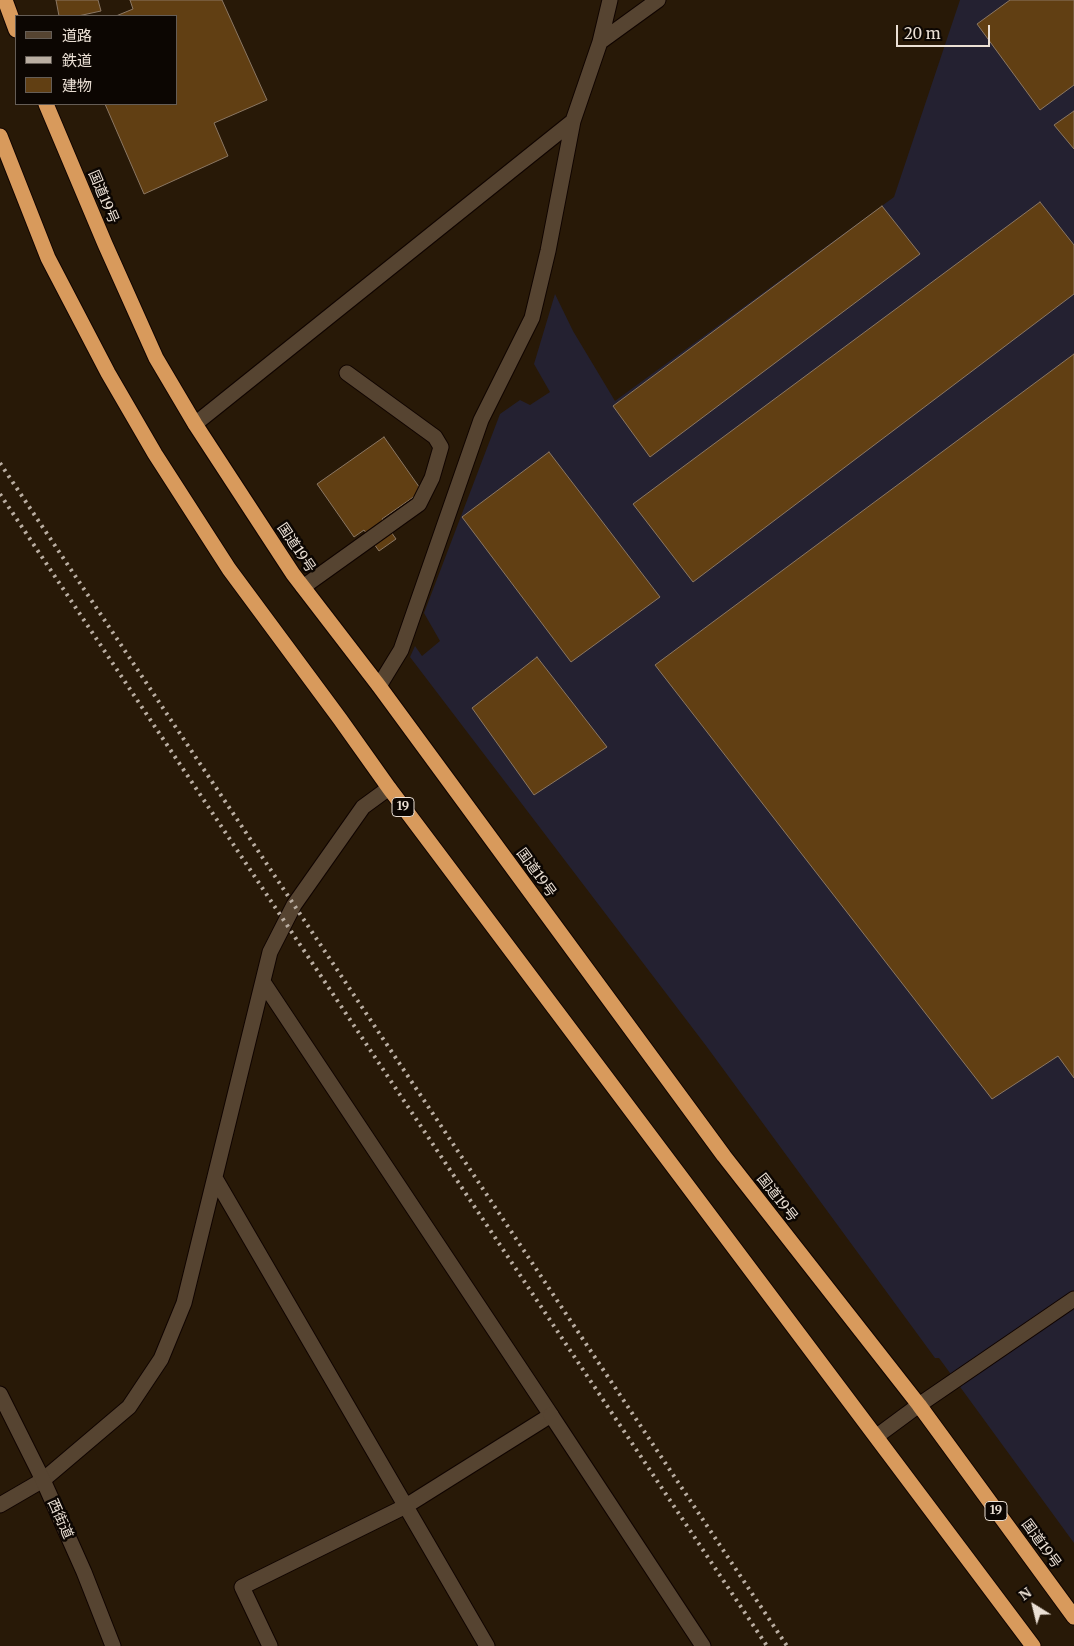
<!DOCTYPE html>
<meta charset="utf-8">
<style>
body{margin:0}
#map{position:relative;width:1074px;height:1646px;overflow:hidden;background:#281907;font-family:Merriweather,"Noto Sans JP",serif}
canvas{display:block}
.legend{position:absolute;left:15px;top:15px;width:162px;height:90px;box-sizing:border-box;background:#0c0602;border:1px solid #655d56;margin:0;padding:6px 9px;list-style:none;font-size:15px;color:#ebe0d5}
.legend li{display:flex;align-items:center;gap:10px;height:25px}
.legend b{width:25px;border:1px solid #655d56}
.north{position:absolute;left:1009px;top:1581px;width:50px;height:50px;-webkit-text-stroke:4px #0c0602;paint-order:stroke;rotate:324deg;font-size:14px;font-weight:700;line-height:20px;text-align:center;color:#ebe0d5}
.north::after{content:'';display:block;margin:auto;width:18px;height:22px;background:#ebe0d5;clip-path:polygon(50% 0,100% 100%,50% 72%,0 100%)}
.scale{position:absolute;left:896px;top:25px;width:94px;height:22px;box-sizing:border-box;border:2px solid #ebe0d5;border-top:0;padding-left:6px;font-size:15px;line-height:18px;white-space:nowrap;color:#ebe0d5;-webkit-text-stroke:4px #0c0602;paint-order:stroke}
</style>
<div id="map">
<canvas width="1074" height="1646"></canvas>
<ul class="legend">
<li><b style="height:6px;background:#564431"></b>道路</li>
<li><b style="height:6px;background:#baaea2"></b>鉄道</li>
<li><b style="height:14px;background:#613f13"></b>建物</li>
</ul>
<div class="north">N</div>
<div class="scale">20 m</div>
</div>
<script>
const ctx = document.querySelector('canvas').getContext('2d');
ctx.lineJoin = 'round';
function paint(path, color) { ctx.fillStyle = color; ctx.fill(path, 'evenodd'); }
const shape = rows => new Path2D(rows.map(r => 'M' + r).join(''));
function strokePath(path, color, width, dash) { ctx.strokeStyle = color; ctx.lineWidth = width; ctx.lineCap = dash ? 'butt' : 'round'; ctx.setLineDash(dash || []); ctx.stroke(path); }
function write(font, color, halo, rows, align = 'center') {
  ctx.font = font + ' Merriweather,"Noto Sans JP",serif'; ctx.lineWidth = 5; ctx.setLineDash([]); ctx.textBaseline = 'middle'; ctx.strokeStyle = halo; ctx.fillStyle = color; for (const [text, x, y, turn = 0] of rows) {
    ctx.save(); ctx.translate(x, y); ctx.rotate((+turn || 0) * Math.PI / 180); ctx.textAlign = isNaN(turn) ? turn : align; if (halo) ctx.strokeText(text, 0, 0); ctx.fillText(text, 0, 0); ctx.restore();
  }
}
const industrial = shape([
 [960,0,1074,0,1074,1543,939,1358,935,1358,707,1047,410,657,415,646,422,656,440,641,424,613,500,414,520,400,530,405,550,392,534,364,555,294,573,331,615,401,894,197]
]);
const building = shape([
 [56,0,98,0,101,11,78,16,59,16,56,0],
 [130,0,222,0,267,100,214,123,228,156,144,194,105,104,176,104,176,16,116,16,133,9,130,0],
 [1010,0,1074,0,1074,85,1040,110,977,24,1010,0],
 [1074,111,1074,149,1054,125,1074,111],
 [1040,202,1074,245,1074,294,693,582,633,504,1040,202],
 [882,206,920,254,650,457,613,406,882,206],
 [1074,354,1074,1078,1058,1056,992,1099,655,665,1074,354],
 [384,437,422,491,382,519,396,539,379,551,364,530,354,537,317,484,384,437],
 [549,452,660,597,571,662,462,517,549,452],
 [537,657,607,747,534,795,472,708,537,657]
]);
const lane = shape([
 [600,42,658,0],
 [195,424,573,121],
 [303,587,419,504,432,478,441,447,435,437,347,373],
 [379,686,401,650,481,420,532,318,548,251,573,121,600,42,610,0]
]);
const street = shape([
 [263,982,551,1415,406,1506,242,1587,270,1646],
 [215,1178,487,1646],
 [0,1505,43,1480,129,1407,161,1359,184,1303,270,952,294,905,363,807,389,788]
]);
const secondary = shape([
 [0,1394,43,1480,84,1572,113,1646],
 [551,1415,703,1646],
 [877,1436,919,1405,1074,1299]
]);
const highway = shape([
 [5,0,16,30],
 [46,104,105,244,156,358,195,424,293,574,379,686,724,1156,919,1405,1074,1617],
 [0,136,48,258,108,373,155,454,229,569,340,719,389,788,1033,1646]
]);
const rail = shape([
 [0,463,787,1646],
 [0,494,767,1646]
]);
const shields = [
 [403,807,22],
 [996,1511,22]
];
const shieldNames = [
 ["19",403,807],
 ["19",996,1511]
];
const streetNames = [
 ["国道19号",103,197,67],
 ["国道19号",296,548,56],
 ["国道19号",536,873,54],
 ["国道19号",777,1198,52],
 ["西街道",60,1519,66],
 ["国道19号",1041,1544,54]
];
paint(industrial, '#242131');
paint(building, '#613f13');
strokePath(building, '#8b7763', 1);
strokePath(lane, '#100400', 17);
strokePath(street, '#100400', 17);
strokePath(secondary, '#100400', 17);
strokePath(highway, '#100400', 17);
strokePath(lane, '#564431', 15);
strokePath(street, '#564431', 15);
strokePath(secondary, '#564431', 15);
strokePath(highway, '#d89a5c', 15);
strokePath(rail, '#baaea2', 4, [2.5, 5]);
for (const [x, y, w] of shields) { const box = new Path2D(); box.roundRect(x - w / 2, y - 9.5, w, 19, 4); ctx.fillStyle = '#0c0602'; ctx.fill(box); strokePath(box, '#ebe0d5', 1); }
write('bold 12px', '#ebe0d5', null, shieldNames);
write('14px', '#ebe0d5', '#0c0602', streetNames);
</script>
